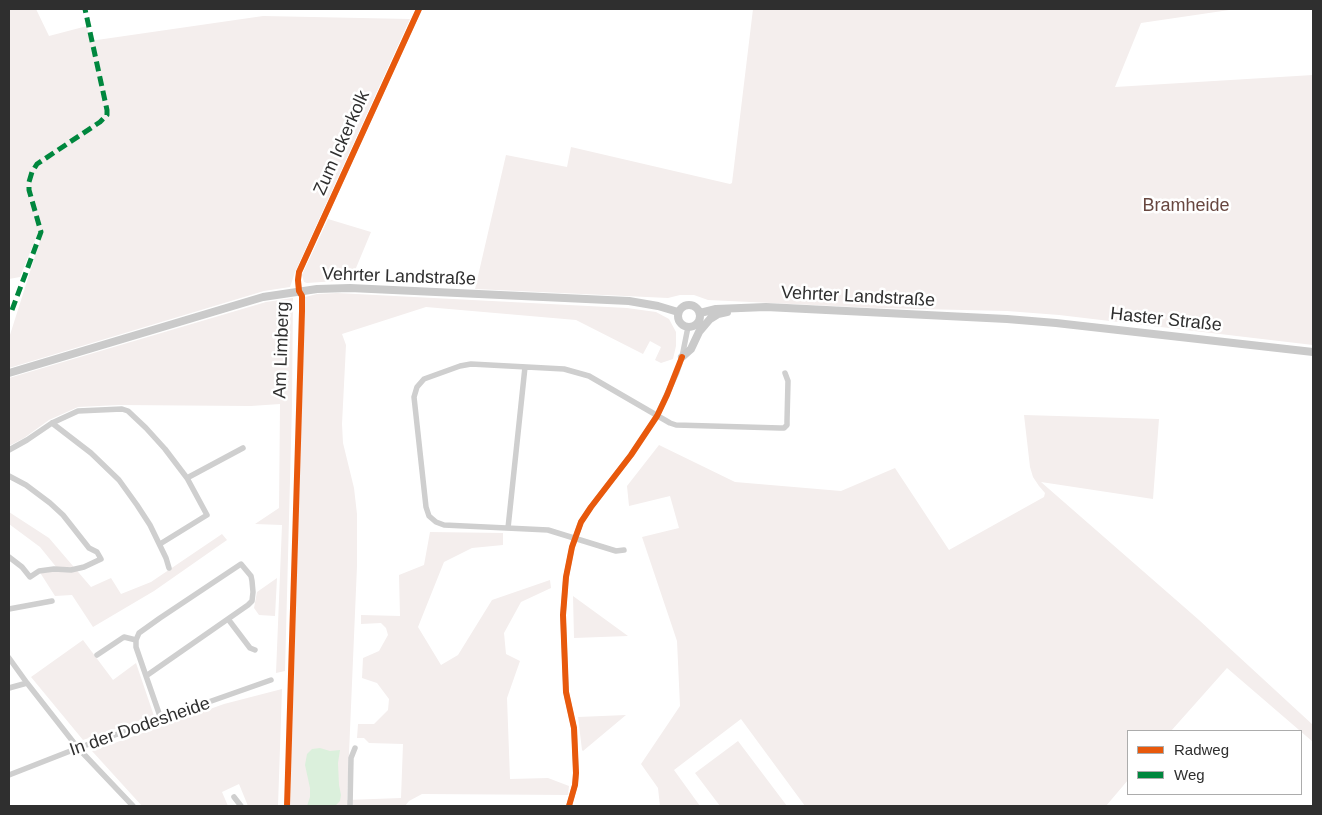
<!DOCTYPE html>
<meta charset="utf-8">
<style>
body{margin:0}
#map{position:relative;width:1322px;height:815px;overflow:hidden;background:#fff;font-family:Helvetica,sans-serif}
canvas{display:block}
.frame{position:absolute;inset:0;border:10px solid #2f2f2f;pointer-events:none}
.legend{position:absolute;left:1127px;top:730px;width:175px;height:65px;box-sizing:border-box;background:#fff;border:1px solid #acacac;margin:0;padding:6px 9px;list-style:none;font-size:15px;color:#2f2f2f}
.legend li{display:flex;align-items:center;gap:10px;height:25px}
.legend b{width:25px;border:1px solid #acacac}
</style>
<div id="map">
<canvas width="1322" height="815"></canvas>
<div class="frame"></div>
<ul class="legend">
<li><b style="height:6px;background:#e8590c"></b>Radweg</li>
<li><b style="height:6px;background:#00873e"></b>Weg</li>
</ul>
</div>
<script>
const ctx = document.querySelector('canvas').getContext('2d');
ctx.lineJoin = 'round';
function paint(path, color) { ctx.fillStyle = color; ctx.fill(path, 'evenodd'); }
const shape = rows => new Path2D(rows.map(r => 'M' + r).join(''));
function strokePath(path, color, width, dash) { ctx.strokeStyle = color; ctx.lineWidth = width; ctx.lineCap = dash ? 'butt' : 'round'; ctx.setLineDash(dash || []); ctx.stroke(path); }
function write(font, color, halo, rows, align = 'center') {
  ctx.font = font + ' Helvetica,sans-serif'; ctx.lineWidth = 5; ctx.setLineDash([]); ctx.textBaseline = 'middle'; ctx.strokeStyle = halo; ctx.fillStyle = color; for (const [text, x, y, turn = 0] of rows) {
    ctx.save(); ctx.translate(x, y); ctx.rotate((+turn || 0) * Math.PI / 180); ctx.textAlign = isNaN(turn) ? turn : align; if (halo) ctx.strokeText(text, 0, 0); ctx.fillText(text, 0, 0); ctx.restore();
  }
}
const green = shape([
 [9,9,36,9,49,36,87,26,90,41,263,16,410,19,295,272,290,287,264,291,9,368,9,338,42,234,38,233,20,277,9,279],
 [753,9,1236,9,1141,23,1115,87,1313,75,1313,345,1059,315,1007,311,877,308,708,300,694,295,680,295,668,298,475,289,506,155,567,167,571,147,730,184,732,183],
 [328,219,371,232,351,280,307,283,304,282,302,275],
 [337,293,627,308,656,312,669,319,676,332,676,346,673,359,661,363,655,360,661,347,650,341,643,354,576,320,426,307,342,334,346,345,342,424,343,443,354,488,357,514,357,566,347,800,401,798,403,744,369,743,364,738,357,738,358,724,374,724,388,710,389,699,377,683,362,678,363,658,379,651,388,635,386,628,381,623,361,624,361,615,400,616,399,575,424,565,430,532,503,533,503,545,472,548,444,562,418,627,441,665,458,655,492,600,550,580,551,588,521,602,504,633,506,654,520,661,507,698,510,779,548,778,569,786,568,795,422,794,409,801,405,806,290,806,305,297,317,294],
 [293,298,292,404,285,671,276,673,282,525,255,524,279,508,280,404,251,406,119,405,78,407,49,420,24,438,9,446,9,378,266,302],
 [1024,415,1159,419,1153,499,1041,482,1199,620,1313,725,1313,742,1227,668,1171,731,1128,731,1128,780,1106,806,805,806,741,719,674,770,700,806,660,806,658,788,641,764,680,706,677,641,642,537,679,528,670,496,629,506,627,486,659,445,735,482,841,491,895,468,949,550,1044,497,1045,493,1039,486,1033,477,1030,467],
 [9,512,49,538,91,587,111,578,121,594,151,582,222,534,227,540,154,591,93,627,72,595,55,596,39,571,57,568,40,547,9,524],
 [277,578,275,616,259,615,254,608,257,592],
 [573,596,628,636,574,638],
 [83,640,113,680,136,663,154,716,83,740,31,677],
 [282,689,278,806,248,806,239,784,222,792,228,806,142,806,92,751,224,704],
 [626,715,583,751,582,750,578,717],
 [738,741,787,806,720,806,695,773]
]);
const water = shape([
 [320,748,330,751,340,750,338,763,339,785,341,795,340,801,335,806,307,806,310,797,310,788,305,765,307,754,312,749]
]);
const minor = shape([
 [299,291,298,280,299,272,419,9],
 [52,423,91,453,119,480,137,505,150,525,166,558,169,568],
 [9,450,27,440,52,423,78,411,122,409,128,411,146,428,165,449,187,478,207,515,160,544],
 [9,476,26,485,50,503,63,515,89,548,97,552,101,559,84,567,71,570,54,569,39,571,30,577,22,567,9,557],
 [187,478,243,448],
 [508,528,525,367],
 [624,550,616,551,548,530,444,525,436,522,429,516,426,507,414,397,417,387,424,379,460,366,471,364,564,369,589,376,670,423,676,425,780,428,784,428,787,425,787,421,788,381,785,373],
 [9,609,52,601],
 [228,619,250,648,255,650],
 [97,655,124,637,136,640],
 [9,658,27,683,78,748,133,806],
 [146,676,248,605,252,601,253,592,252,581,251,576,241,564,160,618,139,633,136,640,136,647,146,676,161,719],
 [9,688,27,683],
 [9,775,78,748,271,680],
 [234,797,241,806],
 [350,806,351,758,355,748],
 [569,806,575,785,576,773,574,728,566,692,563,615,566,577,572,547,581,522,591,507,631,455,657,416,677,372,682,357,688,327]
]);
const secondary = shape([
 '678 316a11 11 0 1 1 22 0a11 11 0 1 1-22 0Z',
 [700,313,716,309,766,307,1007,319,1056,323,1313,352],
 [682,357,691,349,699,332,710,319,718,314,727,312],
 [9,373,263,297,317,289,350,288,629,301,658,306,678,312]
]);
const quiet = shape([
 [12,310,41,232,29,190,29,182,32,172,37,164,100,122,107,115,107,110,85,9]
]);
const cycleway = shape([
 [287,806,302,311,302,296,299,291,298,280,299,272,419,9],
 [569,806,575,785,576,773,574,728,566,692,563,615,566,577,572,547,581,522,591,507,631,455,657,416,667,395,682,357]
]);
const streetNames = [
 ["Zum Ickerkolk",342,143,-66],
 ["Vehrter Landstraße",399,277,2],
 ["Vehrter Landstraße",858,297,3],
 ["Haster Straße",1166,320,6],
 ["Am Limberg",282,350,-88],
 ["In der Dodesheide",140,727,-19]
];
const parkNames = [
 ["Bramheide",1186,206]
];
paint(green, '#f4eeed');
paint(water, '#dbf0dc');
strokePath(minor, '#cfcfcf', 5.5);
strokePath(secondary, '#cacaca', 8);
strokePath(quiet, '#00873e', 5, [10, 5]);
strokePath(cycleway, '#e8590c', 6);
write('18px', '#2f2f2f', '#fff', streetNames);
write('18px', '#684740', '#fff', parkNames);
</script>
